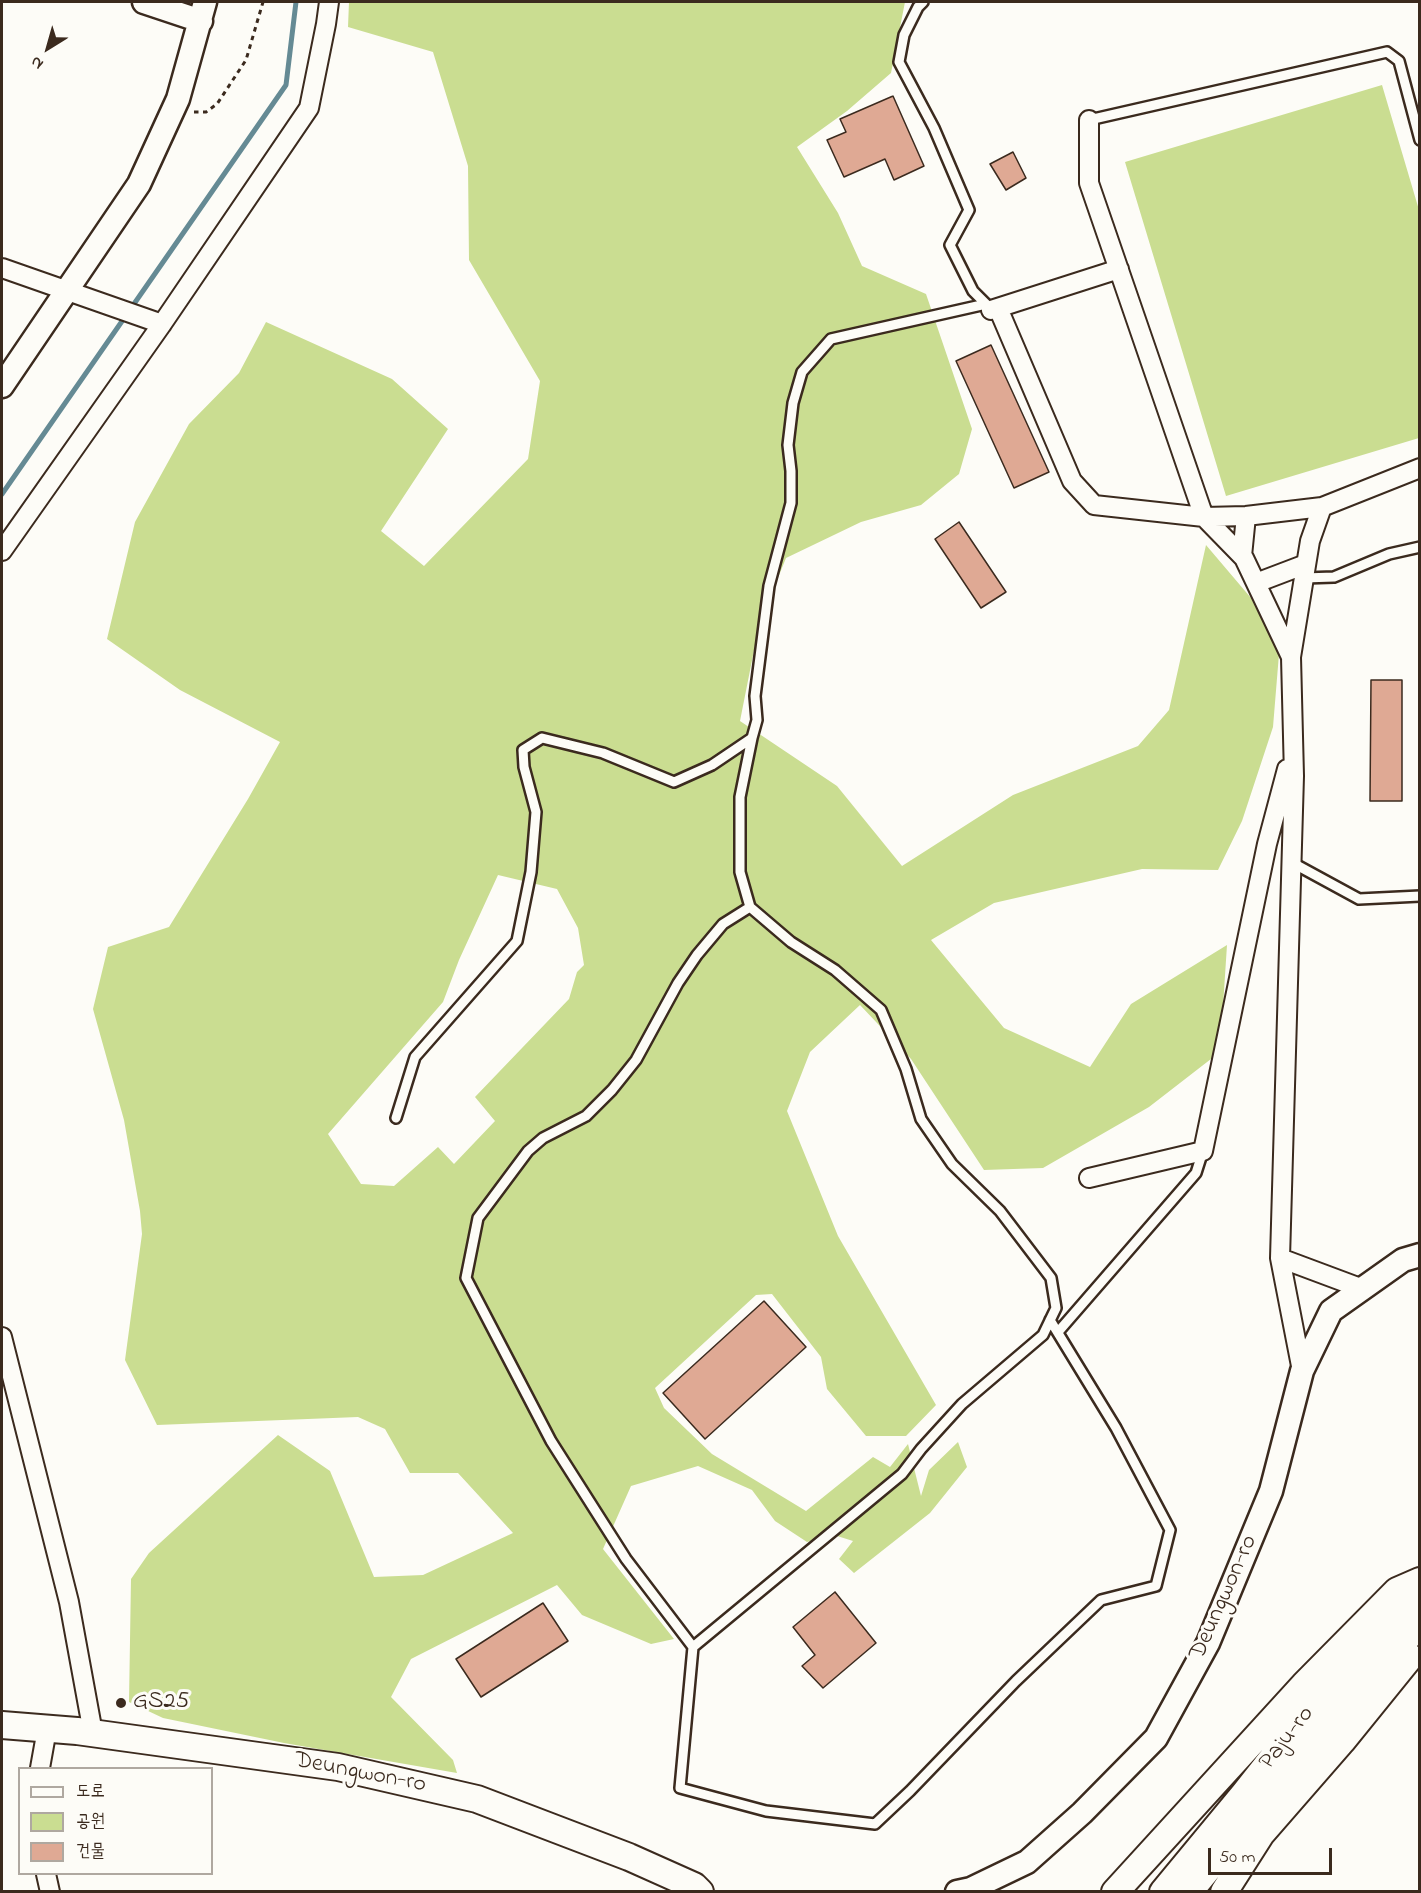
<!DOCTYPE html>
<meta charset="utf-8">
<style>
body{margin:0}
#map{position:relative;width:1421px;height:1893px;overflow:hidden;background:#fdfcf7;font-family:"Indie Flower","Poor Story",sans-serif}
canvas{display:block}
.frame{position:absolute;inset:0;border:3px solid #3b2a1e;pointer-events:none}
.legend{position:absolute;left:18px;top:1767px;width:195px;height:108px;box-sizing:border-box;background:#fdfcf7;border:2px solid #afa8a0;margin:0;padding:8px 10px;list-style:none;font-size:18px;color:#3b2a1e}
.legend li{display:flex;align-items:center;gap:12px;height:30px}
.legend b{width:30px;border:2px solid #afa8a0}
.north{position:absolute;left:18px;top:18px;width:60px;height:60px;-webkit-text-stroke:4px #fdfcf7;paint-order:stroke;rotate:217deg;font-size:16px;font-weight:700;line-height:24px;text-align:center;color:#3b2a1e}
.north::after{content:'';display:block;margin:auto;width:21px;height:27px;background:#3b2a1e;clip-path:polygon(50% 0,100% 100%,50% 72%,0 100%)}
.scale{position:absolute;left:1208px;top:1848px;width:124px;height:27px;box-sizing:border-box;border:3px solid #3b2a1e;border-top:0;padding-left:8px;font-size:18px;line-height:21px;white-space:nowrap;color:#3b2a1e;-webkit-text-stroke:4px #fdfcf7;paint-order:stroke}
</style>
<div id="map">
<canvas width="1421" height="1893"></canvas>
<div class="frame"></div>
<ul class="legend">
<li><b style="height:8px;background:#fdfcf7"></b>도로</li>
<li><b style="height:16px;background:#cadd91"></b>공원</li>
<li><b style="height:16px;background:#dfa994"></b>건물</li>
</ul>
<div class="north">N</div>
<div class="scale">50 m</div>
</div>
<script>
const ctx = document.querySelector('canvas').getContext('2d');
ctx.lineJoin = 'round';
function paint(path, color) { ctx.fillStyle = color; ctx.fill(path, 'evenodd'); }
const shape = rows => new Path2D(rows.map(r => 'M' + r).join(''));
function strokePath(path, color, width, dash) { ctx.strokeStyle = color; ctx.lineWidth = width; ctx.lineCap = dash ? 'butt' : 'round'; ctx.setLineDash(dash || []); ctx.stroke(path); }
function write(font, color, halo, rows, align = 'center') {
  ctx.font = font + ' "Indie Flower",sans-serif'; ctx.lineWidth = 6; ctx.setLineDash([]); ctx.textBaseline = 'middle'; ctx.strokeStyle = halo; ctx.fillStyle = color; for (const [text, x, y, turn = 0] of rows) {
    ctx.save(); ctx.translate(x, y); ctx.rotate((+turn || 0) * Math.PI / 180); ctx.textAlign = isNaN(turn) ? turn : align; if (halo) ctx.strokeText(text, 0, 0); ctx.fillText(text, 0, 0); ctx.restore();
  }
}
const green = shape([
 [349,2,905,2,891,73,847,111,797,147,838,213,862,266,926,294,972,429,959,474,921,505,861,522,786,558,759,625,740,721,837,786,902,866,1013,795,1138,746,1169,710,1206,545,1251,598,1279,654,1273,727,1242,821,1218,870,1142,869,994,903,931,940,1004,1028,1090,1067,1131,1004,1227,945,1220,1052,1149,1107,1043,1168,984,1170,911,1059,860,1005,810,1052,787,1111,838,1236,936,1405,906,1436,866,1436,827,1389,821,1357,772,1294,756,1295,655,1388,664,1408,712,1454,806,1511,873,1457,890,1467,908,1444,921,1496,929,1470,958,1442,967,1467,930,1513,854,1573,839,1559,853,1541,834,1535,807,1542,775,1521,752,1490,698,1466,631,1486,603,1549,674,1639,651,1644,582,1615,557,1585,411,1659,391,1697,453,1760,457,1773,284,1743,163,1718,129,1702,131,1579,149,1553,278,1435,330,1471,374,1577,423,1575,513,1533,458,1473,410,1473,385,1429,358,1417,157,1425,125,1360,142,1234,140,1211,124,1120,93,1009,108,947,169,927,248,799,280,742,180,690,107,639,135,522,189,424,239,373,266,322,392,379,448,429,381,531,424,566,528,459,540,381,469,260,468,166,433,52,348,27],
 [498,875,557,889,578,928,584,965,577,972,569,999,475,1097,495,1121,454,1164,438,1147,394,1186,361,1184,328,1134,443,1002,459,960],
 [1382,85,1419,210,1419,438,1226,496,1125,162]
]);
const stream = shape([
 [2,494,286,85,296,2]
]);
const building = shape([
 [893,96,924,166,894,180,885,159,844,177,827,140,846,132,840,119,893,96],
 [1013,152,1026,178,1006,190,990,164,1013,152],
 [991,345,1049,472,1014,488,956,361,991,345],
 [959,522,1006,592,981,608,935,539,959,522],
 [1371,680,1402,680,1402,801,1370,801,1371,680],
 [764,1301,806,1347,705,1439,663,1393,764,1301],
 [835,1592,876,1643,823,1688,802,1666,815,1655,793,1627,835,1592],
 [543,1603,568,1641,481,1697,456,1659,543,1603]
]);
const path = shape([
 [194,112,206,112,217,104,246,60,263,2]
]);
const service = shape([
 [923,2,918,7,904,35,899,62,934,128,969,210,950,245,973,291,988,306],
 [1089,120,1387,52,1399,61,1420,140],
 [1304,578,1334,577,1389,554,1420,547],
 [1291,862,1359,899,1420,896],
 [750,907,723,924,697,955,678,983,636,1060,612,1090,586,1116,543,1138,528,1151,478,1218,466,1278,551,1441,626,1559,693,1647,902,1474,921,1449,962,1404,1043,1335,1056,1308,1051,1278,1000,1211,952,1164,921,1119,906,1069,881,1010,835,970,791,942,750,907,740,872,740,797,752,738],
 [396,1118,415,1057,517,941,531,872,536,812,524,767,523,750,542,738,603,753,674,782,712,765,752,738,757,720,755,696,769,586,791,503,791,471,788,445,793,403,802,372,831,339,986,304],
 [1058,1332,1196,1173,1203,1151],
 [693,1647,680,1788,766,1811,875,1824,910,1791,1016,1681,1101,1600,1156,1586,1170,1530,1116,1428,1050,1320]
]);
const minor = shape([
 [1089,120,1089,183,1204,517,1244,558,1291,657],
 [2,268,162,324],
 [998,308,1072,481,1094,505,1204,517,1246,516,1322,507],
 [991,310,1119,269],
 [2,551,162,324,309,108,326,24,329,2],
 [1242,556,1246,516],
 [1256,583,1306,564],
 [1089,1178,1203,1151,1267,844,1287,769],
 [1280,1258,1294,776,1291,657,1310,541,1322,507,1420,468],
 [2,1337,69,1602,93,1733],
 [1302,1371,1280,1258,1363,1289],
 [40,1768,47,1729],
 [46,1874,50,1892]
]);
const tertiary = shape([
 [144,2,201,21],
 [2,386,139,184,178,99,205,2],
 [957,1892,971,1889,1027,1862,1082,1813,1156,1738,1208,1643,1271,1491,1302,1371,1331,1311,1403,1260,1420,1255]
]);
const secondary = shape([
 [2,1725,77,1731,338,1767,477,1799,629,1857,694,1886,700,1892],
 [1115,1892,1304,1685,1397,1591,1420,1581],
 [1163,1892,1244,1794,1316,1703,1413,1599],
 [1189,1892,1335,1714,1420,1624],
 [1224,1892,1261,1834,1342,1741,1410,1657]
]);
const markers = [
 [121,1703,6,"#3b2a1e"]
];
const streetNames = [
 ["Deungwon-ro",1225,1598,-66],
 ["Paju-ro",1288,1739,-52],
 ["Deungwon-ro",360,1774,11]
];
const poiNames = [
 ["GS25",133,1703]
];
paint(green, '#cadd91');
strokePath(stream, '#658a94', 5);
paint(building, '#dfa994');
strokePath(building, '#3b2a1e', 1.5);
strokePath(service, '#3b2a1e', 14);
strokePath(minor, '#3b2a1e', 22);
strokePath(tertiary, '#3b2a1e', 27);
strokePath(secondary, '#3b2a1e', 30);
strokePath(path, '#3b2a1e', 3, [4.5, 4.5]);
strokePath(service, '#fdfcf7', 9);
strokePath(minor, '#fdfcf7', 18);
strokePath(tertiary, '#fdfcf7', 22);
strokePath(secondary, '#fdfcf7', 26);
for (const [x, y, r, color] of markers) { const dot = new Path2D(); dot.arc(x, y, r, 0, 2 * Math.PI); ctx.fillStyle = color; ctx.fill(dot); strokePath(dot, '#fdfcf7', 2); }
write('24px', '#3b2a1e', '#fdfcf7', streetNames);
write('24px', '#3b2a1e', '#fdfcf7', poiNames, 'left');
</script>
